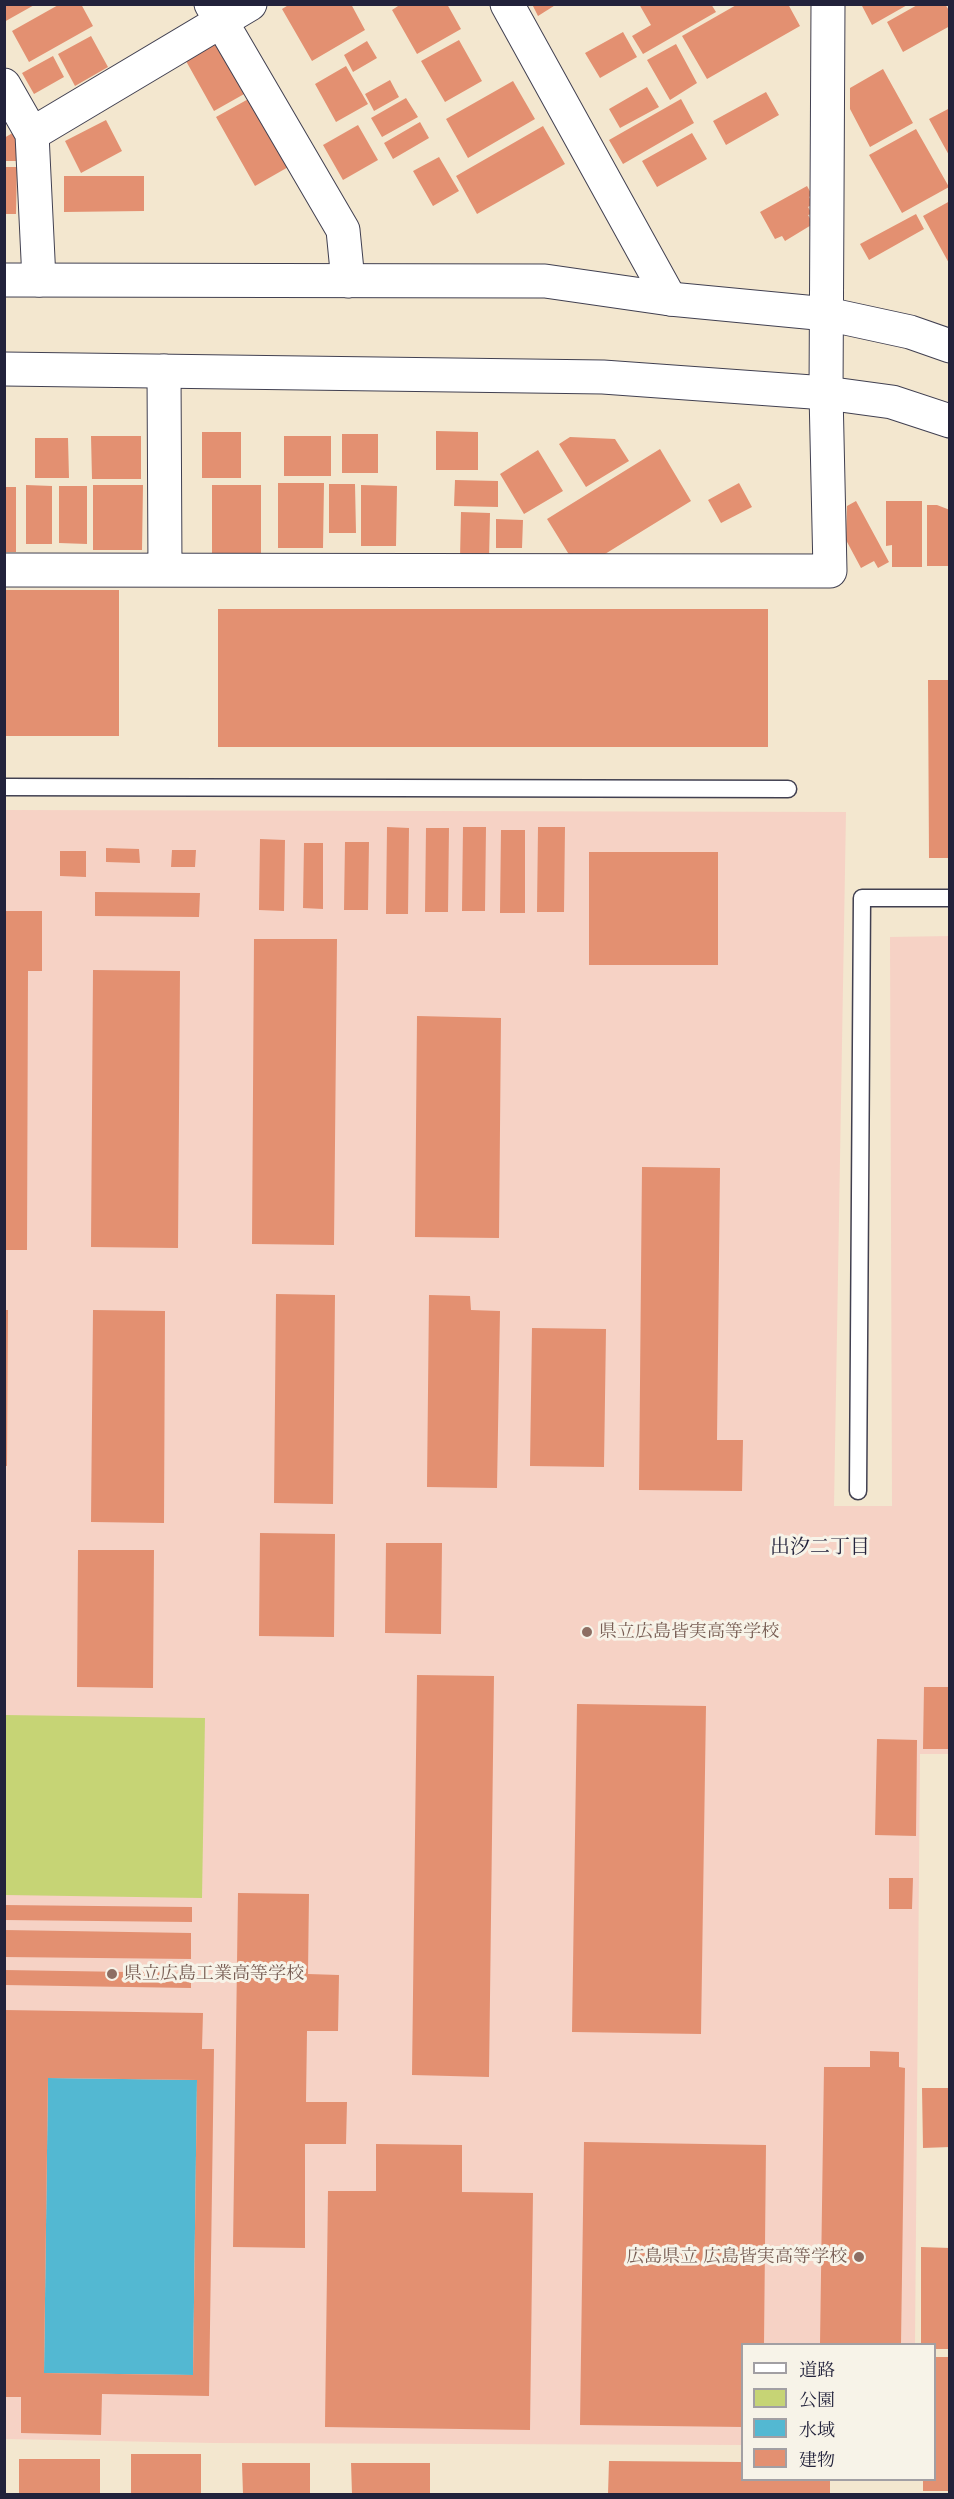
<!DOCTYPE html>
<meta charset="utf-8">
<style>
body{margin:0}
#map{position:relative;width:954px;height:2499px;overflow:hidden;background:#f3e7cf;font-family:"Libre Caslon Text","Noto Serif JP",serif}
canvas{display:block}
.frame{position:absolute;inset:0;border:6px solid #22223b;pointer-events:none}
.legend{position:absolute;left:741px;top:2343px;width:195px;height:138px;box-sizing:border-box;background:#f7f3e8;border:2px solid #a29fa3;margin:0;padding:8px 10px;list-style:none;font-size:18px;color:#22223b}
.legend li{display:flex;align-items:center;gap:12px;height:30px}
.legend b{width:30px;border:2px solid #a29fa3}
</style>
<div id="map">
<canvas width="954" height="2499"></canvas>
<div class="frame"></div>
<ul class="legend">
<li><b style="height:8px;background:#fff"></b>道路</li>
<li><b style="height:16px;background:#c6d475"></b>公園</li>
<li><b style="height:16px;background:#53b8d2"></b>水域</li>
<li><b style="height:16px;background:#e39071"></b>建物</li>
</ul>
</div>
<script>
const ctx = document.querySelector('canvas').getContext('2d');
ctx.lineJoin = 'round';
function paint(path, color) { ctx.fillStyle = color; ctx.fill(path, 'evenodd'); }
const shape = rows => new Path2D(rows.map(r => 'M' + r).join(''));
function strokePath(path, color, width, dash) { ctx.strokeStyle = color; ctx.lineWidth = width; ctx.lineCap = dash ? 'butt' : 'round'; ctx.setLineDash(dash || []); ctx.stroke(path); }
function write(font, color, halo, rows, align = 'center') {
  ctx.font = font + ' "Libre Caslon Text","Noto Serif JP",serif'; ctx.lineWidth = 6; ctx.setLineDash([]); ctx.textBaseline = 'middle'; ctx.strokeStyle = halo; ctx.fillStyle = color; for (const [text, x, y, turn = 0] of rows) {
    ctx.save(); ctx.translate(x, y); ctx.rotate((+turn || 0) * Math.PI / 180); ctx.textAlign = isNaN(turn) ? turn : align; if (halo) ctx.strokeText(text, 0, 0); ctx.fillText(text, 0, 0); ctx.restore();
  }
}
const built = shape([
 [5,810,846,812,834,1506,892,1506,890,937,950,936,950,1754,920,1754,915,2344,742,2344,742,2445,214,2443,5,2439]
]);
const green = shape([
 [5,1715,205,1718,202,1898,5,1895]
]);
const water = shape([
 [48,2078,197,2080,193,2375,44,2373]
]);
const building = shape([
 [4,4,36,4,4,22],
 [60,4,81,4,93,26,29,62,12,31],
 [290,4,351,4,365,30,312,61,282,9],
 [401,4,447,4,461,29,417,54,392,10],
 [532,4,557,4,538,16],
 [639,4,711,4,716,12,643,54,632,36,651,25],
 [738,4,788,4,800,26,707,79,682,36],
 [861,4,909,4,872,25],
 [919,4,945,4,950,12,950,26,903,52,887,22],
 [623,32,637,57,600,78,585,53],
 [91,36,108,67,75,86,58,54],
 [225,39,253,89,214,111,186,61],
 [459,40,482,81,445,102,421,61],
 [367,41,377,58,353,72,344,55],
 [676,44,697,83,670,100,647,60],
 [53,56,64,77,34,94,22,73],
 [346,66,368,104,336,122,315,84],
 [883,69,913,123,870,147,850,109,850,88],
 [390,80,399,97,374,111,365,94],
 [513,81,535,119,468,158,446,119],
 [647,87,659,107,620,128,609,109],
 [766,92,779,115,726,145,713,121],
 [252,97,290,166,255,186,216,117],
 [406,98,418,117,382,137,371,118],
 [681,99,694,123,623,164,609,140],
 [950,108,950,157,929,119],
 [106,120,122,151,81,173,65,141],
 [420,122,429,138,393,159,384,143],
 [358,125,378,160,343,180,323,145],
 [543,126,565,164,477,214,456,176],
 [916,129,949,187,902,213,869,155],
 [16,131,16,161,4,161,4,138],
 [692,133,707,159,657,187,642,161],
 [439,157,459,191,433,206,413,171],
 [4,167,17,167,16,214,4,214],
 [64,176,144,176,144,211,64,212],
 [807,186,812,195,809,197,813,204,808,207,812,214,808,215,813,224,785,241,782,236,775,239,760,212],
 [950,201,950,265,923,216],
 [916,214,924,229,869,260,860,244],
 [436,431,478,432,478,470,436,470],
 [202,432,241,432,241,478,202,478],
 [342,434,378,434,378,473,342,473],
 [91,436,141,436,141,479,92,479],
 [284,436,331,436,331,476,284,476],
 [570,437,615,439,629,461,586,487,559,444],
 [35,438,68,438,69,478,35,478],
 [660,449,691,501,592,562,573,561,547,519],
 [538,450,563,491,524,514,500,474],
 [455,480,498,481,498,507,454,506],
 [278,483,324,483,323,548,278,548],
 [739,483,752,507,721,523,708,500],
 [329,484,355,484,356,533,329,533],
 [26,485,52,486,52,544,26,544],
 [93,485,143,485,142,550,93,550],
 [212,485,261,485,261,557,212,557],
 [361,485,397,486,396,546,361,546],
 [59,486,87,486,87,544,59,543],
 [4,487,16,487,16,552,4,552],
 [856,501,889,562,878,568,874,561,861,568,846,540,847,506],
 [886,501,922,501,922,567,892,567,892,545,886,546],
 [927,505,937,505,950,510,950,566,927,566],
 [461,512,490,513,489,559,460,558],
 [496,519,523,520,522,548,496,548],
 [4,590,119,590,119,736,4,736],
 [218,609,768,609,768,747,218,747],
 [928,680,950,680,950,858,929,858],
 [387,827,409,828,408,914,386,914],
 [463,827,486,827,485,911,462,911],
 [538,827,565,827,564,912,537,912],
 [426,828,449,828,448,912,425,912],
 [501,830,525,830,525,913,500,913],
 [260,839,285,840,284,911,259,910],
 [345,842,369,842,368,910,344,910],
 [304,843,323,843,323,909,303,908],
 [106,848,139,849,140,863,106,862],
 [172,850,196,850,195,867,171,867],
 [60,851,86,851,86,877,60,876],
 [589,852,718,852,718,965,589,965],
 [95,892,200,893,199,917,95,916],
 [4,911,42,911,42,971,28,971,27,1250,4,1250],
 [254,939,337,939,334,1245,252,1244],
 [93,970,180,971,178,1248,91,1247],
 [417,1016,501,1018,499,1238,415,1237],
 [642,1167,720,1168,717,1440,743,1440,742,1491,639,1490],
 [276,1294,335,1295,333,1504,274,1503],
 [429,1295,470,1296,471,1310,500,1311,497,1488,427,1487],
 [4,1310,8,1310,7,1466,4,1466],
 [93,1310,165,1311,164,1523,91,1522],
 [532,1328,606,1329,604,1467,530,1466],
 [260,1533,335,1534,334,1637,259,1636],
 [386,1543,442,1543,441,1634,385,1633],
 [78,1550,154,1550,153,1688,77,1687],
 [417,1675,494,1676,489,2077,412,2075],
 [924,1687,950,1687,950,1749,923,1749],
 [577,1704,706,1706,701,2034,572,2032],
 [877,1739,917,1740,916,1836,875,1835],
 [889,1878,913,1878,912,1909,889,1909],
 [238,1893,309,1894,308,1974,339,1975,338,2031,307,2031,306,2102,347,2102,346,2144,305,2144,305,2248,233,2247],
 [4,1905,192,1907,192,1922,4,1920],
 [4,1930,191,1933,191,1959,4,1957],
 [4,1970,191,1973,191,1988,4,1985],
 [4,2010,203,2013,202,2049,214,2049,209,2396,102,2394,101,2435,21,2433,21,2397,4,2397],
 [48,2078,197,2080,193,2375,44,2373],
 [870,2051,899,2052,899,2067,905,2068,901,2344,820,2344,824,2067,870,2067],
 [922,2088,950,2088,950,2147,923,2148],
 [584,2142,766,2145,764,2344,742,2344,742,2427,580,2425],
 [376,2144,462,2145,462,2192,533,2193,530,2430,325,2427,328,2191,376,2191],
 [921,2247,950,2248,950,2349,934,2349,934,2344,921,2344],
 [934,2357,950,2357,950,2491,923,2491,923,2480,934,2480],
 [131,2454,201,2454,201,2494,131,2494],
 [19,2459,100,2459,100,2494,19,2494],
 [609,2461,742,2462,742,2480,830,2480,830,2494,608,2494],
 [242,2463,310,2463,310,2494,243,2494],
 [351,2463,430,2463,430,2494,352,2494]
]);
const service = shape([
 [4,787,788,789],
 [858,1491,862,898,950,898]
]);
const minor = shape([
 [211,4,343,230,348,281],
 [507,4,670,299],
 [4,85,32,134,39,280],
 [32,134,250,4],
 [164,371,165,570],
 [4,570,830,571,826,393,828,4]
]);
const tertiary = shape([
 [4,280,545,281,670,299,827,314,910,332,950,346],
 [4,369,603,377,826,393,892,402,950,421]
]);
const markers = [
 [587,1632,6,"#8d6e63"],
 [112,1974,6,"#8d6e63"],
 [859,2257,6,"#8d6e63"]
];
const educationNames = [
 ["県立広島皆実高等学校",599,1632],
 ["県立広島工業高等学校",124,1974],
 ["広島県立 広島皆実高等学校",847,2257,"right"]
];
const neighbourhoodNames = [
 ["出汐二丁目",820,1547]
];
paint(built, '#f6d2c5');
paint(green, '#c6d475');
paint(water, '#53b8d2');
paint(building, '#e39071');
strokePath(service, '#414051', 19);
strokePath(minor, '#414051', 35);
strokePath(tertiary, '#414051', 35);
strokePath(service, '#fff', 16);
strokePath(minor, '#fff', 33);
strokePath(tertiary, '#fff', 33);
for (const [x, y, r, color] of markers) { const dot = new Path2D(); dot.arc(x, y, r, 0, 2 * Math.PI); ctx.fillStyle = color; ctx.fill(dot); strokePath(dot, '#f7f3e8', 2); }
write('18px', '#785e54', '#f7f3e8', educationNames, 'left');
write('20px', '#22223b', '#f7f3e8', neighbourhoodNames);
</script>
